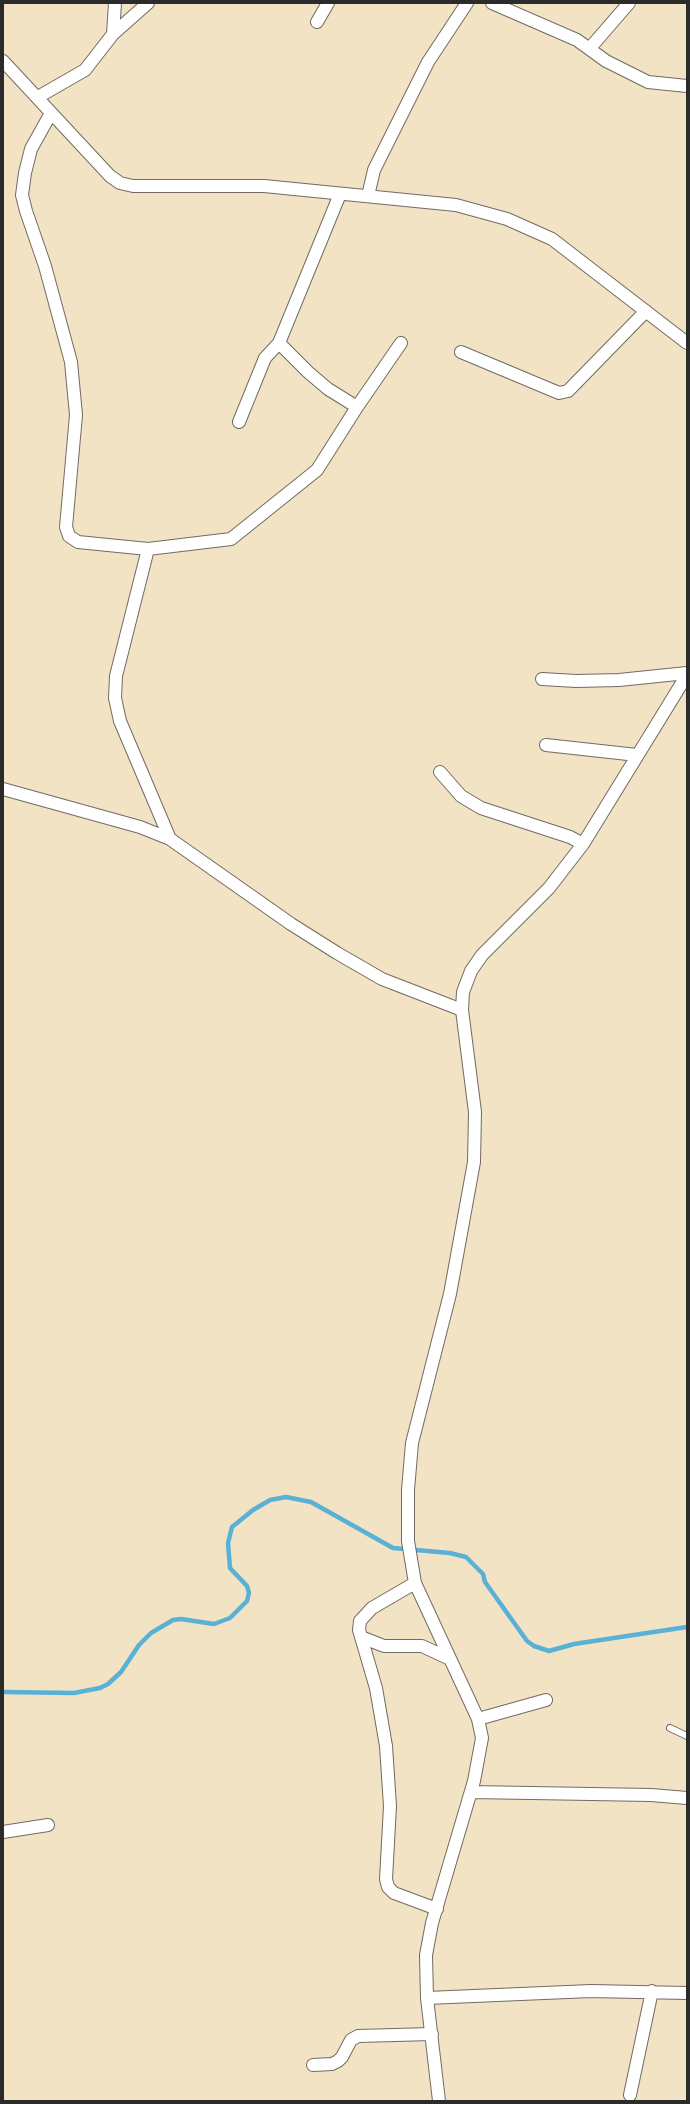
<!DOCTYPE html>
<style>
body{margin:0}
#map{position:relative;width:690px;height:2104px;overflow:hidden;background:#f2e3c5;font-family:"Playpen Sans",sans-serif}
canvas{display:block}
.frame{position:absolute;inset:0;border:4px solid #2b2b2b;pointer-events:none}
</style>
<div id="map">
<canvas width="690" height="2104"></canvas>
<div class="frame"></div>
</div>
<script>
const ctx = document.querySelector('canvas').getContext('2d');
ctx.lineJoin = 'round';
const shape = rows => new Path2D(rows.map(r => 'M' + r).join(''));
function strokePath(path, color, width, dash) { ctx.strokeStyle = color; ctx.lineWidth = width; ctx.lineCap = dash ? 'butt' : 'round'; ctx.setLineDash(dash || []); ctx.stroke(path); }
const stream = shape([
 [3,1692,74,1693,100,1688,108,1684,121,1672,139,1645,151,1633,173,1620,181,1619,214,1624,230,1618,247,1601,249,1593,247,1586,230,1568,228,1543,232,1527,253,1510,270,1500,286,1497,311,1502,393,1548,450,1553,466,1557,483,1574,485,1582,527,1641,534,1646,549,1651,574,1644,687,1627]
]);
const service = shape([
 [670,1728,687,1736]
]);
const minor = shape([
 [492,3,577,40,606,61,648,82,687,86],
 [317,22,328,3],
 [113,34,115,3],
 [590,48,629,3],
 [3,61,110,176,120,183,133,186,264,186,456,205,507,219,552,239,687,343],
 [38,97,85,70,113,34,148,3],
 [51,113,31,149,25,173,22,195,26,211,45,266,71,362,76,415,66,527,69,536,78,542,148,549,231,539,317,470,357,407],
 [368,196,374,170,428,62,467,3],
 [279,343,308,372,328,389,357,407,401,343],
 [461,352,559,393,568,391,646,311],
 [239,422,265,358,279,343,340,194],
 [148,549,116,676,115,698,120,721,170,839],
 [542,679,576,681,619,680,687,673],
 [546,745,637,755],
 [440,772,461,796,481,808,570,837,583,844],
 [3,789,140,827,170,839,291,924,337,953,382,979,462,1010],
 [415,1583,372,1608,360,1621,359,1630,376,1688,386,1746,390,1806,386,1879,388,1887,394,1893,437,1909],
 [361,1637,384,1646,422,1646,450,1659],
 [478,1719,546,1700],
 [471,1792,651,1795,687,1798],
 [3,1832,48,1825],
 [427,1998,591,1991,687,1993],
 [313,2065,332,2064,338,2061,342,2057,351,2040,358,2036,432,2034],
 [630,2095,652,1991],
 [439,2101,427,1998,426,1955,432,1923,474,1781,482,1738,478,1719,415,1583,408,1541,408,1490,412,1443,450,1294,474,1162,475,1112,462,1010,463,992,471,971,482,955,549,888,583,844,687,675]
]);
strokePath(stream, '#59b1d6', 4.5);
strokePath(service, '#716b61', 8);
strokePath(minor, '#716b61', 14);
strokePath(service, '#fff', 6);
strokePath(minor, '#fff', 12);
</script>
